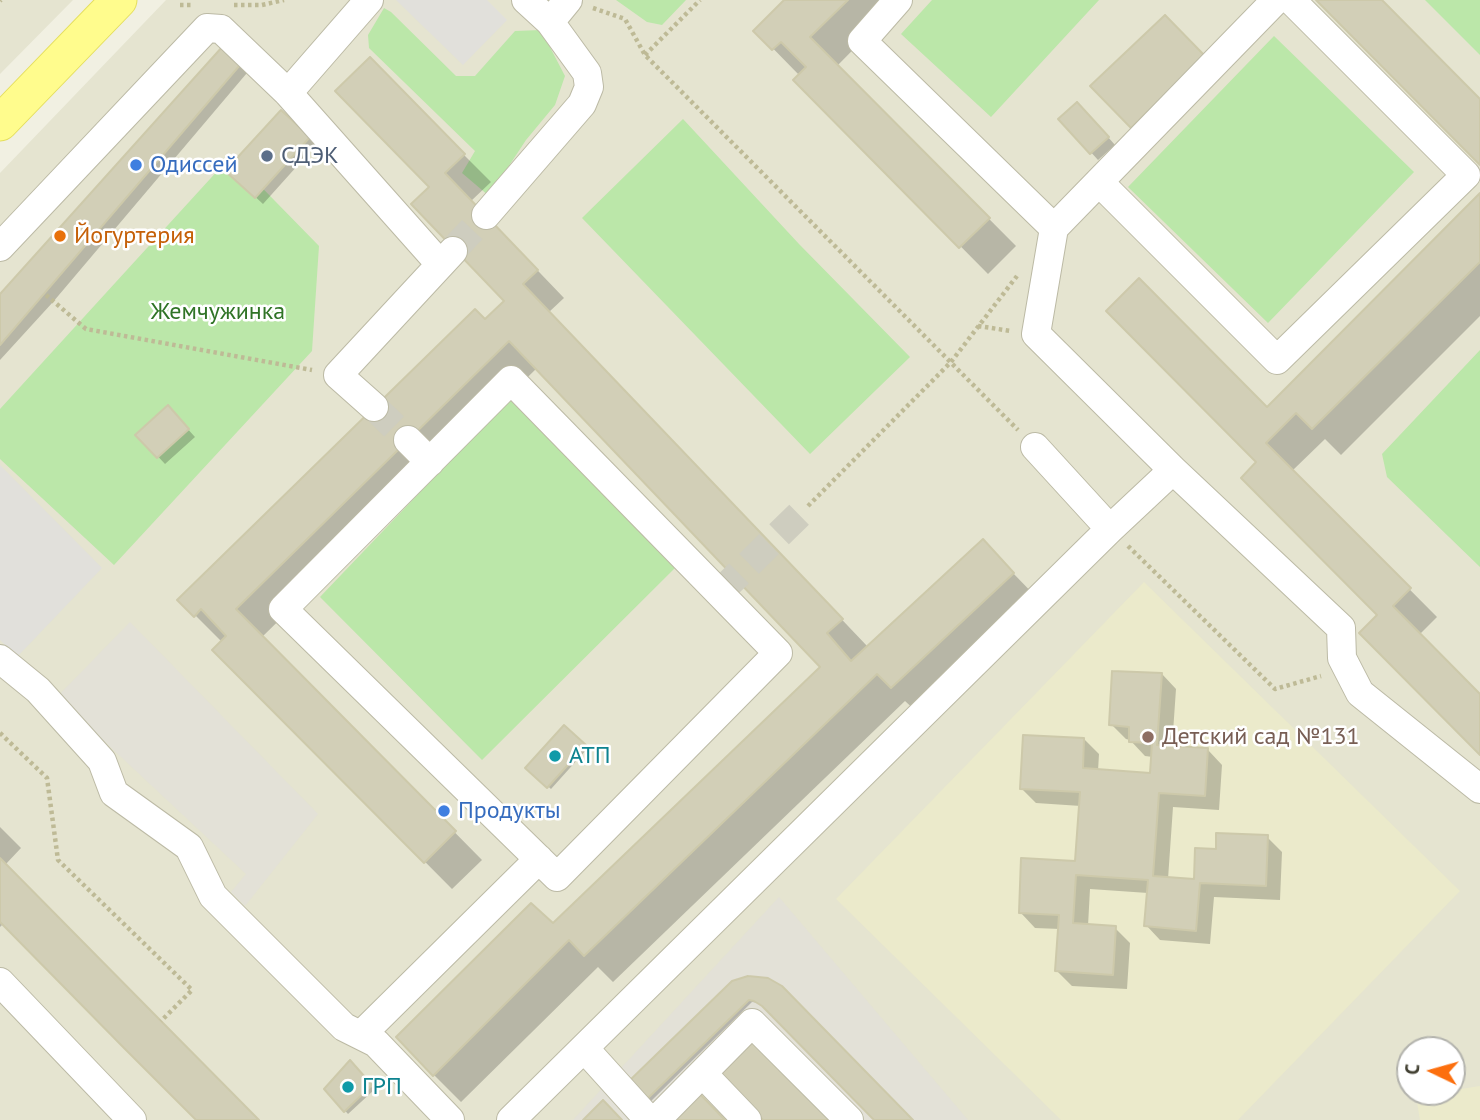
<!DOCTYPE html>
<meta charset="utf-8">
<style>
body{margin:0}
#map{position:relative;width:1480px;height:1120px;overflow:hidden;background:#f1f0e2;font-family:"PT Sans",sans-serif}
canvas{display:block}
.north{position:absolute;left:1396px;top:1036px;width:70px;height:70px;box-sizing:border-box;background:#fff;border:2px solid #b3b3ad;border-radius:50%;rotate:275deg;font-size:19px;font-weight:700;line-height:28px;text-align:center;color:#424032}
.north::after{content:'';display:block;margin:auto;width:24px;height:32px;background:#fc6f0e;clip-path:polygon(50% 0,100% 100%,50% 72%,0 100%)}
</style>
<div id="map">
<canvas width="1480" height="1120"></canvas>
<div class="north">С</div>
</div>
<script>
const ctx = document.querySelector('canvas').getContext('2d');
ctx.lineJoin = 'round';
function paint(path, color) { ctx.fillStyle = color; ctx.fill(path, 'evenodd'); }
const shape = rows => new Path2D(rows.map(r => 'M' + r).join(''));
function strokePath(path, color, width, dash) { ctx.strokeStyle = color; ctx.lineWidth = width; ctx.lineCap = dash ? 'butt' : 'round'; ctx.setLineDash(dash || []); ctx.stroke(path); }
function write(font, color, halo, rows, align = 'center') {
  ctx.font = font + ' "PT Sans",sans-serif'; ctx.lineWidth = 5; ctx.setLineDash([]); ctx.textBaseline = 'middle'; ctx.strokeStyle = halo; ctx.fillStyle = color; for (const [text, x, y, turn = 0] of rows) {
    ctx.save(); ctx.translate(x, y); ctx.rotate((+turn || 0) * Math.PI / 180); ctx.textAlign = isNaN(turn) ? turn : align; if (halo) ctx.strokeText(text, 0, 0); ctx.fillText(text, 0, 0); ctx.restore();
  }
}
const residential = shape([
 [0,0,73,0,0,74],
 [166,0,1480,0,1480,1120,0,1120,0,173],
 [1410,1050,1452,1050,1452,1092,1410,1092]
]);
const industrial = shape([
 [130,622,318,814,245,906,231,892,246,874,57,697],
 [779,897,968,1120,573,1120]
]);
const education = shape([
 [1144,582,1460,891,1238,1120,1061,1120,836,899],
 [1480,1086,1480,1120,1420,1120,1416,1096]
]);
const green = shape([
 [616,0,686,0,662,25,647,22],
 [932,0,1099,0,991,117,901,34],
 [1425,0,1480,0,1480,55],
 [384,8,391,12,456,76,475,76,515,31,541,30,565,76,555,105,526,140,489,196,462,173,475,151,369,48,368,35],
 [1274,36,1414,172,1268,323,1128,187],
 [683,119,799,244,910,357,810,454,582,218],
 [231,156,319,246,312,351,114,565,0,459,0,409],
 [1480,350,1480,567,1387,477,1382,454],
 [509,399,676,567,482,760,320,597]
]);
const parking = shape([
 [396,0,487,0,507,20,463,65],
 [0,465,102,568,17,657,0,640]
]);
const shadow = shape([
 [787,0,902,0,837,66,1016,246,988,274,796,80,800,76,756,31],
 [224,48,252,67,53,302,0,360,0,294],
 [369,60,491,182,471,201,564,298,549,312,868,647,983,542,1041,602,919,714,905,701,613,982,598,967,461,1102,434,1075,553,926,822,667,537,368,262,637,482,860,452,889,215,650,222,642,180,600,506,301,431,187],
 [1085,111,1115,145,1098,160,1061,119],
 [309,138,316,145,263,204,235,178],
 [1480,196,1480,316,1341,455,1325,439,1292,471,1437,617,1419,635,1480,696,1480,753,1379,615,1259,463,1267,409],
 [175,415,195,437,165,464,138,435],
 [1162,674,1176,689,1172,747,1208,750,1222,765,1219,810,1173,807,1168,879,1195,881,1217,851,1267,837,1282,852,1280,900,1214,897,1210,944,1160,940,1146,925,1148,893,1090,889,1088,926,1115,928,1130,943,1127,989,1072,986,1057,971,1060,929,1035,928,1021,913,1077,863,1081,806,1036,803,1021,788,1084,739,1099,754,1098,771,1152,775,1153,757,1145,756,1130,740,1126,739,1111,724],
 [564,728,587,749,551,789,528,768],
 [0,827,21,848,5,865,257,1120,198,1120,4,923,0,927],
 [748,978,768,979,781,987,911,1120,875,1120,759,1003,752,1002,648,1104,629,1084,732,983],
 [350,1062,374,1090,348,1114,326,1089]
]);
const building = shape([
 [784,0,848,0,810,37,990,218,959,248,793,80,806,67,781,42,772,50,753,31,784,0],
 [1316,0,1382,0,1480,99,1480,165,1316,0],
 [1165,15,1205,56,1131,128,1090,86,1165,15],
 [223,46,246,58,0,345,0,294,223,46],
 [370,57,465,154,445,173,538,270,523,284,843,619,827,633,851,661,983,539,1014,573,891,688,877,674,584,956,569,940,433,1076,396,1037,531,903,553,923,820,667,509,341,236,609,456,831,424,863,212,650,226,636,201,609,194,617,177,600,475,309,485,319,504,301,411,204,429,187,335,91,370,57],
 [1077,102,1109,137,1090,154,1058,119,1077,102],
 [281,110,310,137,255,198,225,171,281,110],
 [1480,193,1480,262,1312,429,1296,413,1266,443,1411,588,1393,606,1480,694,1480,755,1359,633,1377,615,1241,478,1256,462,1106,311,1139,278,1267,407,1480,193],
 [168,405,189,429,157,458,135,435,168,405],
 [1112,671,1162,673,1157,745,1208,748,1205,796,1159,793,1153,876,1194,879,1195,848,1216,849,1216,833,1268,835,1266,886,1200,883,1196,931,1144,926,1148,880,1076,875,1073,923,1116,926,1113,975,1055,971,1059,915,1019,913,1021,858,1075,861,1080,792,1020,789,1023,735,1084,738,1083,768,1150,773,1152,743,1129,742,1129,727,1109,725,1112,671],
 [564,725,586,745,547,788,525,768,564,725],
 [0,858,161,1021,259,1120,196,1120,125,1049,0,922,0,858],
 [748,976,768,978,782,986,913,1120,874,1120,762,1006,754,1001,749,1000,644,1102,626,1084,732,981,748,976],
 [756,1036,837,1120,763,1120,718,1073,756,1036],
 [350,1060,372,1085,344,1112,324,1089,350,1060],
 [698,1092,725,1120,669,1120,698,1092],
 [603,1100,622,1120,583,1120,603,1100]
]);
const minorTunnel = shape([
 [453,250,486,215],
 [374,407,408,440],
 [719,593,808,506]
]);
const path = shape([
 [0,1,1,0],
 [180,5,193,5],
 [234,5,262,5,284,0],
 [593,8,625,19,645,55,1018,430],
 [645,55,700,0],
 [46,295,86,329,312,370],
 [978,326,1011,331],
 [808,506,951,362,1017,276],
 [1128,546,1275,689,1321,676],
 [0,733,47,778,58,860,192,990,161,1021]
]);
const minor = shape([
 [898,0,862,41,1054,228],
 [550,22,568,0],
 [288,93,369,0],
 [1099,182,1277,360,1466,175,1291,0],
 [486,215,582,104,589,87,587,73,550,22,526,0],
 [0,247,207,28,221,29,288,93,440,264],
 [511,380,778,653,557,877,283,609,511,380],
 [374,407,338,375,453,251],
 [408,440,430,462],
 [1173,470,1036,334,1054,228,1276,0],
 [1110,529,1173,470,1341,628,1342,658,1360,693,1480,789],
 [0,659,38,690,102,761,114,793,189,847,213,896,344,1027,376,1043,450,1120],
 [0,982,132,1120],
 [361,1035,539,859],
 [584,1048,649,1120],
 [703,1074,747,1120],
 [511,1120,1110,529,1035,447],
 [656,1120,752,1023,849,1120]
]);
const major = shape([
 [0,123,119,0]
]);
const markers = [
 [267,156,7,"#5c6f8a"],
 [136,165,7,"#3f7fe0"],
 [60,236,7,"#e8710a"],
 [1148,737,7,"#8d6e63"],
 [555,756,7,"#0f9aa8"],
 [444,811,7,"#3f7fe0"],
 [348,1087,7,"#0f9aa8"]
];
const serviceNames = [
 ["СДЭК",281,156]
];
const shopNames = [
 ["Одиссей",150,165],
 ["Продукты",458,811]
];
const foodNames = [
 ["Йогуртерия",74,236]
];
const parkNames = [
 ["Жемчужинка",218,312]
];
const educationNames = [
 ["Детский сад №131",1162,737]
];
const cultureNames = [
 ["АТП",569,756],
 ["ГРП",362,1087]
];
paint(residential, '#e5e4d0');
paint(industrial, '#e3e1d7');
paint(education, '#ebeacb');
paint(green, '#bbe7a9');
paint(parking, '#e1e0db');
paint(shadow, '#0003');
paint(building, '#d2cfb7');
strokePath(building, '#cdc9aa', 2);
strokePath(minorTunnel, '#cecdbf', 28, [28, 14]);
strokePath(minor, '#bcbaa5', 30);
strokePath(major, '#e4de5d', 37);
strokePath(path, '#beba96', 4.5, [3.5, 3.5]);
strokePath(minor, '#fff', 28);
strokePath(major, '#fffc8d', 35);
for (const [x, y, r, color] of markers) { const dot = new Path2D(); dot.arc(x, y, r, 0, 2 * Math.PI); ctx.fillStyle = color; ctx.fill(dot); strokePath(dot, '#fff', 2.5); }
write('24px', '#4e5e75', '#fff', serviceNames, 'left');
write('24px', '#366cbe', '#fff', shopNames, 'left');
write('24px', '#c56008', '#fff', foodNames, 'left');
write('24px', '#307426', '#fff', parkNames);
write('24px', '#785e54', '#fff', educationNames, 'left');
write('24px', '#0d838f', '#fff', cultureNames, 'left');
</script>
